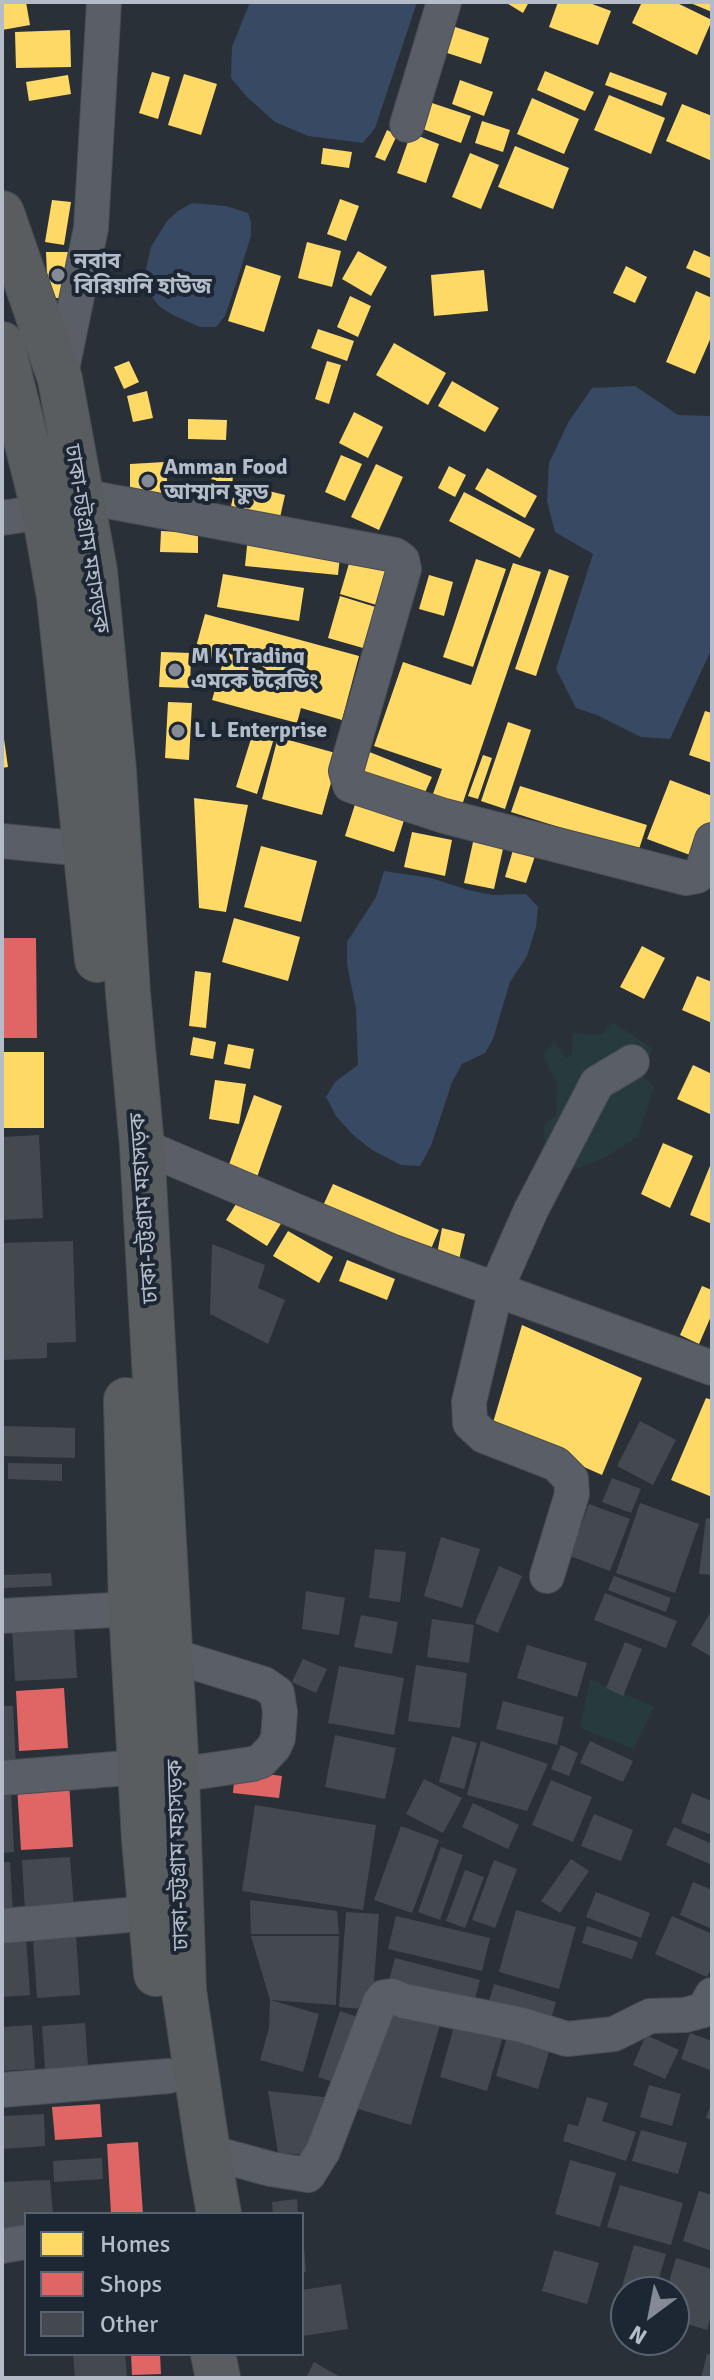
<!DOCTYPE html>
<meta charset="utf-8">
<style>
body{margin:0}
#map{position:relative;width:714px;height:2380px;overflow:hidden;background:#2a3038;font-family:Signika,sans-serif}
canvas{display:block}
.frame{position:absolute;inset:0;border:4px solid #b4bcc9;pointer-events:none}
.legend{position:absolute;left:24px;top:2212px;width:280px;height:144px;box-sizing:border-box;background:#1d2633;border:2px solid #59626f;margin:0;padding:10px 14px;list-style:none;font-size:24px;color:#b4bcc9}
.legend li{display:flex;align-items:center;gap:16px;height:40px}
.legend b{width:40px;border:2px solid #59626f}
.north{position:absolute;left:610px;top:2276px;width:80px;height:80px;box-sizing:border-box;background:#1d2633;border:2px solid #59626f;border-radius:50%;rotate:212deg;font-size:22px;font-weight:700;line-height:32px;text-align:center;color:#b4bcc9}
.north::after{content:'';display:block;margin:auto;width:28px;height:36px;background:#848b96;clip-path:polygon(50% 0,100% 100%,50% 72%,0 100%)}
</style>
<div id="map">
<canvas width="714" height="2380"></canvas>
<div class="frame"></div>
<ul class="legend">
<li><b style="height:22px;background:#ffd966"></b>Homes</li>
<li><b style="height:22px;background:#e06666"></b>Shops</li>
<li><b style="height:22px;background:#444950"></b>Other</li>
</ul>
<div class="north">N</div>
</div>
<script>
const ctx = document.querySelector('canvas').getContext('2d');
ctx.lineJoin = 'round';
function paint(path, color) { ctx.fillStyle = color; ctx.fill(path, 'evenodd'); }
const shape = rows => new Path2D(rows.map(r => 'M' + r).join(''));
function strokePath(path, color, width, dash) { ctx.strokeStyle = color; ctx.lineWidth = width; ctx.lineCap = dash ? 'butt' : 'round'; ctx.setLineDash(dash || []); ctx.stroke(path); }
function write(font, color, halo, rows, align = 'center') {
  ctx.font = font + ' Signika,"Noto Sans Bengali",sans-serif'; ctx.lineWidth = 8; ctx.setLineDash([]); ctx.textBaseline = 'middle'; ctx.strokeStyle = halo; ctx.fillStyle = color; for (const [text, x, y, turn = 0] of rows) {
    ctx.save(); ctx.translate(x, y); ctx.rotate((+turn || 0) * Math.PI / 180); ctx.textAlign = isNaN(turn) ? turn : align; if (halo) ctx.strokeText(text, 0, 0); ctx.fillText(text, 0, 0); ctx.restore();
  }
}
const green = shape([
 [613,1022,653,1049,641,1074,654,1087,638,1137,604,1158,564,1173,548,1164,543,1126,556,1115,557,1084,543,1054,554,1042,566,1058,572,1054,573,1033,601,1035],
 [590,1679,654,1707,633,1749,580,1728]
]);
const water = shape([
 [250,2,417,2,375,128,363,143,308,136,275,122,247,97,231,78,232,47],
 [192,203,226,206,248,213,251,222,251,236,238,277,225,316,216,327,200,327,173,315,160,307,151,296,147,285,145,273,151,247,167,221,178,211],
 [635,386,678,415,712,416,712,648,670,739,641,737,597,715,576,708,556,669,593,554,555,532,547,501,549,463,569,421,592,388],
 [384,871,431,878,468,890,493,895,526,894,538,907,536,927,527,956,510,982,493,1039,485,1053,462,1064,452,1082,431,1146,420,1166,401,1165,372,1150,352,1134,336,1116,326,1097,335,1082,358,1065,356,1009,347,964,347,942,376,897]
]);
const homes = shape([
 [2,2,26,2,30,25,2,30],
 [505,2,529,2,523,13],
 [558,2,587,2,611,11,598,45,549,27],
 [642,2,675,2,712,20,697,55,632,23],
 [688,2,712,2,712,12],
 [446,24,489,38,481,64,438,50],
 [70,30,71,67,16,68,15,32],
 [545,71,594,92,585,111,537,90],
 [152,72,170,77,158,119,139,113],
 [610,72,667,93,662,106,605,85],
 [184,74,217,84,201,135,168,125],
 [68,75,71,94,29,101,26,82],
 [460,80,493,92,484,116,452,104],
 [609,95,665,118,651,154,594,130],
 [532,98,579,119,564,154,517,134],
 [429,102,471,116,461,143,420,128],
 [682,104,712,116,712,161,666,141],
 [482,121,510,130,503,152,475,143],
 [387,130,397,135,385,161,375,157],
 [411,133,439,144,426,183,397,173],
 [515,146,569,168,553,209,498,187],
 [323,148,352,152,349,168,321,164],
 [470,153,499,165,481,209,452,197],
 [340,199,359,206,346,241,327,234],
 [52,200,71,202,64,245,45,242],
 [307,242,341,251,332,287,298,278],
 [694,250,712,258,712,279,686,268],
 [358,251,387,267,371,296,342,279],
 [46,252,69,252,70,298,48,298],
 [246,265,281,276,264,332,228,321],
 [626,266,647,277,635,303,613,293],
 [484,270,488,311,434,316,431,275],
 [696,291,712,298,712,335,695,374,666,362],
 [350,296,371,306,358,337,337,327],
 [318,329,354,341,347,361,311,348],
 [394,343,446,373,428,405,376,375],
 [129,361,139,382,124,389,114,367],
 [327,361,341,365,329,404,315,399],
 [452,381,499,408,485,432,438,406],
 [147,391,153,418,133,422,127,396],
 [354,412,383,427,368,458,339,443],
 [188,419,227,420,226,440,188,439],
 [341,455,362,464,345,501,325,492],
 [165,462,169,498,130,499,130,464],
 [213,464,234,466,232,486,211,483],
 [376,464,403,477,379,530,351,517],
 [449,466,466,475,455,497,438,488],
 [487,468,537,496,525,518,475,489],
 [236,483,285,495,279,522,230,511],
 [464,492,535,529,520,558,449,521],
 [161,531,198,533,198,553,160,552],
 [248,536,341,546,338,575,245,566],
 [353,550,396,562,383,607,340,594],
 [476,559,506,569,473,667,443,657],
 [513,563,541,572,460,811,430,802,442,769,374,746,403,662,471,685],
 [549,569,569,576,536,676,515,669],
 [223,574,304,588,299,621,217,607],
 [429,575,453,582,444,616,419,609],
 [340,596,382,609,370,650,328,638],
 [205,614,359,656,342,720,301,708,297,723,212,700,223,662,194,654],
 [161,652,191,653,190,688,159,687],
 [168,702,192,703,189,760,165,758],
 [705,711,712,713,712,763,689,755],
 [508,722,531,730,505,809,481,801],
 [254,729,275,735,257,794,236,787],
 [278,737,339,754,322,815,262,799],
 [2,739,4,739,8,767,2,768],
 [367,751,432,777,422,799,358,773],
 [483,755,492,758,478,799,468,796],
 [670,780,712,796,712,821,698,858,647,839],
 [520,786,647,825,638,852,511,812],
 [194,798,248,805,226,912,199,908],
 [357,798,406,814,394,852,345,836],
 [412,832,452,840,445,876,404,867],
 [475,833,505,840,494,889,464,883],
 [516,840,538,847,526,883,505,877],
 [261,846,317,861,301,922,244,907],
 [234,918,300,937,288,981,222,962],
 [642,946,665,958,644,999,620,987],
 [195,971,211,973,206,1028,189,1026],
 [697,976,712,982,712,1023,682,1010],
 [193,1037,216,1042,213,1059,190,1055],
 [228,1044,254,1049,250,1069,224,1064],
 [2,1052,44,1052,44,1128,2,1128],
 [693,1065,712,1074,712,1115,677,1099],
 [215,1080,246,1084,239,1124,209,1119],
 [254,1095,282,1106,256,1180,227,1170],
 [663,1143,693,1156,670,1208,641,1194],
 [712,1161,712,1224,690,1215],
 [333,1184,439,1230,428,1256,321,1210],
 [241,1196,282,1222,267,1246,226,1220],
 [442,1228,465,1234,458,1264,436,1259],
 [288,1231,333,1257,319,1283,273,1256],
 [347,1260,395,1279,387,1300,339,1281],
 [702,1286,712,1290,712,1314,699,1344,680,1335],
 [522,1325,642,1378,602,1475,492,1426],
 [706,1398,712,1400,712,1497,671,1480]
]);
const shops = shape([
 [2,938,36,938,37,1038,2,1038],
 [64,1688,68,1748,19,1751,16,1691],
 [235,1770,282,1776,279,1798,233,1793],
 [69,1782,73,1847,21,1850,17,1785],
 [100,2104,102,2137,55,2140,52,2107],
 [138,2142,143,2214,111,2214,107,2144],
 [131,2354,160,2354,161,2374,132,2375]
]);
const building = shape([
 [39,1135,43,1218,2,1220,2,1137],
 [73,1241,76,1342,47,1343,47,1358,2,1360,2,1243],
 [212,1244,265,1265,258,1288,285,1300,268,1344,210,1314],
 [640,1421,676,1440,653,1485,617,1466],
 [2,1426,75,1428,75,1458,2,1456],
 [8,1463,62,1464,62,1481,8,1479],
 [612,1478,641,1489,631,1513,602,1502],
 [640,1503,699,1524,675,1593,616,1573],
 [589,1504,630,1519,610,1571,570,1556],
 [706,1518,712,1519,712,1575,699,1574],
 [441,1537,480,1549,462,1608,424,1596],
 [375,1549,406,1552,400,1602,369,1598],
 [499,1566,522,1576,498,1633,475,1623],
 [51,1573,52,1586,2,1588,2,1575],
 [614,1576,671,1598,666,1612,608,1590],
 [306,1591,345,1598,339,1635,302,1629],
 [605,1593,677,1621,666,1648,594,1620],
 [712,1610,712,1657,691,1645],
 [361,1615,398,1622,392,1654,354,1647],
 [432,1619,474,1625,469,1663,427,1657],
 [74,1625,77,1678,15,1681,12,1628],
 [625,1642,642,1649,623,1696,606,1688],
 [527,1645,587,1663,577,1697,517,1678],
 [303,1659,327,1669,316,1693,292,1682],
 [416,1665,467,1673,460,1728,408,1721],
 [339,1666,404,1678,394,1735,328,1723],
 [503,1701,564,1717,557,1745,496,1729],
 [2,1706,13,1706,16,1766,2,1767],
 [335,1735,396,1748,385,1799,325,1787],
 [452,1736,477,1743,464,1789,439,1782],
 [481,1741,548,1764,527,1811,467,1795],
 [590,1741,633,1761,623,1782,580,1763],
 [561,1745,578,1753,569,1776,551,1769],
 [424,1779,462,1798,443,1833,406,1814],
 [551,1780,592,1797,573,1842,532,1825],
 [11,1792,14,1852,2,1853,2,1793],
 [692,1793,712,1801,712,1835,681,1823],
 [473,1803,519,1825,508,1849,462,1827],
 [255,1805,376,1825,363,1910,242,1891],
 [594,1814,633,1830,621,1861,581,1846],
 [401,1826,439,1840,412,1913,374,1900],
 [674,1827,712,1844,712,1865,666,1845],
 [441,1847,463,1855,440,1920,418,1912],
 [70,1857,74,1908,25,1911,22,1860],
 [571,1859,589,1871,560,1913,541,1901],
 [494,1860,517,1869,495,1928,472,1920],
 [2,1862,10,1862,13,1913,2,1914],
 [465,1870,484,1877,465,1928,446,1921],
 [693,1882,712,1890,712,1929,680,1915],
 [596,1892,650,1913,641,1938,586,1917],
 [250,1900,337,1911,339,1934,251,1934],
 [516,1910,576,1927,559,1989,499,1972],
 [346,1912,379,1914,372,2010,339,2007],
 [396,1916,490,1938,482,1971,388,1949],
 [672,1916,712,1934,712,1966,707,1977,655,1954],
 [587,1926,638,1942,632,1959,582,1943],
 [76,1936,80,1995,37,1998,33,1939],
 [251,1936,339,1936,336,2005,270,2000],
 [26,1938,30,1995,2,1997,2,1939],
 [395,1958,480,1980,473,2006,388,1985],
 [494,1984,556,2002,548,2029,486,2011],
 [270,2000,319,2014,303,2072,260,2060,269,2028],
 [386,2001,442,2018,411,2125,355,2108],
 [340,2011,364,2019,342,2085,318,2077],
 [456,2019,504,2033,487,2091,440,2077],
 [85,2023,88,2066,45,2069,42,2026],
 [32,2025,35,2069,2,2071,2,2027],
 [510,2026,553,2038,538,2089,496,2076],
 [690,2033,712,2041,710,2070,681,2059],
 [646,2035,679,2050,665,2079,633,2065],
 [649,2085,681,2094,672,2126,640,2117],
 [268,2091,333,2098,311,2155,278,2153],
 [587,2097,608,2103,602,2121,636,2132,626,2161,563,2141,568,2124,578,2126],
 [712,2101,712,2120,706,2118],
 [44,2114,45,2146,2,2149,2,2116],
 [641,2130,687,2143,678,2174,632,2161],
 [102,2158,103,2179,54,2182,53,2161],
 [570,2160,616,2173,600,2227,555,2214],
 [50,2180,53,2214,26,2214,26,2235,4,2237,2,2182],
 [620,2185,683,2203,671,2245,607,2227],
 [699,2191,712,2195,712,2251,683,2241],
 [297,2199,298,2214,273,2214,272,2202],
 [634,2245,666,2254,655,2292,626,2292,626,2306,617,2304],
 [302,2246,304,2246,306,2272,302,2272],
 [554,2250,599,2263,587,2304,542,2291],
 [676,2258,712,2269,712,2313,707,2330,674,2320,674,2292,666,2292],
 [341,2284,348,2329,303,2336,302,2290],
 [73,2354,125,2354,127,2378,75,2378],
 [707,2354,712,2355,712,2378,701,2378],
 [314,2362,342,2378,306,2378]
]);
const minor = shape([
 [407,125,444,2],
 [60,379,91,228,104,2],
 [81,496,395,555,402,560,404,569,346,771,350,785,444,816,686,878,697,876,703,868,712,840],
 [2,518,44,512],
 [2,841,85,849],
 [142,1146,393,1252,712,1368],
 [547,1576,572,1494,571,1479,556,1464,484,1436,470,1423,469,1402,496,1289,531,1210,597,1083,632,1062],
 [2,1616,131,1609],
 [170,1655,264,1684,277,1693,280,1712,278,1738,274,1747,261,1761,252,1764,177,1775],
 [2,1778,140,1767],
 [2,1926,151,1913],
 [2,2090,169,2076],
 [208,2152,271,2169,308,2175,323,2151,380,2002,384,1997,392,1996,404,2001,522,2025,567,2039,614,2034,650,2016,685,2015,704,2010,712,1995],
 [2,2246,26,2242]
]);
const highway = shape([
 [2,213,60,379,95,571,114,771,128,993,142,1146,177,1775,184,1991,208,2152,219,2214],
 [2,344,44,512,59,597,97,960],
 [126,1400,131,1609,140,1767,144,1840,156,1974],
 [213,2354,218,2378]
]);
const markers = [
 [58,275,8,"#848b96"],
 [148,481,8,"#848b96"],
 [175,670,8,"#848b96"],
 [178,731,8,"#848b96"]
];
const poiNames = [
 ["নবাব",74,262],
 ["বিরিয়ানি হাউজ",74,287],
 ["Amman Food",164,468],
 ["আম্মান ফুড",164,493],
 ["M K Trading",191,657],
 ["এমকে টরেডিং",191,682],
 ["L L Enterprise",194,731]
];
const streetNames = [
 ["ঢাকা-চট্টগ্রাম মহাসড়ক",86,539,81],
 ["ঢাকা-চট্টগ্রাম মহাসড়ক",145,1208,-94],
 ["ঢাকা-চট্টগ্রাম মহাসড়ক",179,1855,-92]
];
paint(green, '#273a3e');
paint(water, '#384963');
paint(homes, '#ffd966');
paint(shops, '#e06666');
paint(building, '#444950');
strokePath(minor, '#484c53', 36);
strokePath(highway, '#474c53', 46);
strokePath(minor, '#5a5e66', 34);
strokePath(highway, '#5a5d60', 44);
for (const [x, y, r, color] of markers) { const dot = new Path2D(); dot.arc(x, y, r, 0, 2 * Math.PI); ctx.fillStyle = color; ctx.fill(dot); strokePath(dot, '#1d2633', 3); }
write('bold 22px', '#b4bcc9', '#1d2633', poiNames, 'left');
write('22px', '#b4bcc9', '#1d2633', streetNames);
</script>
